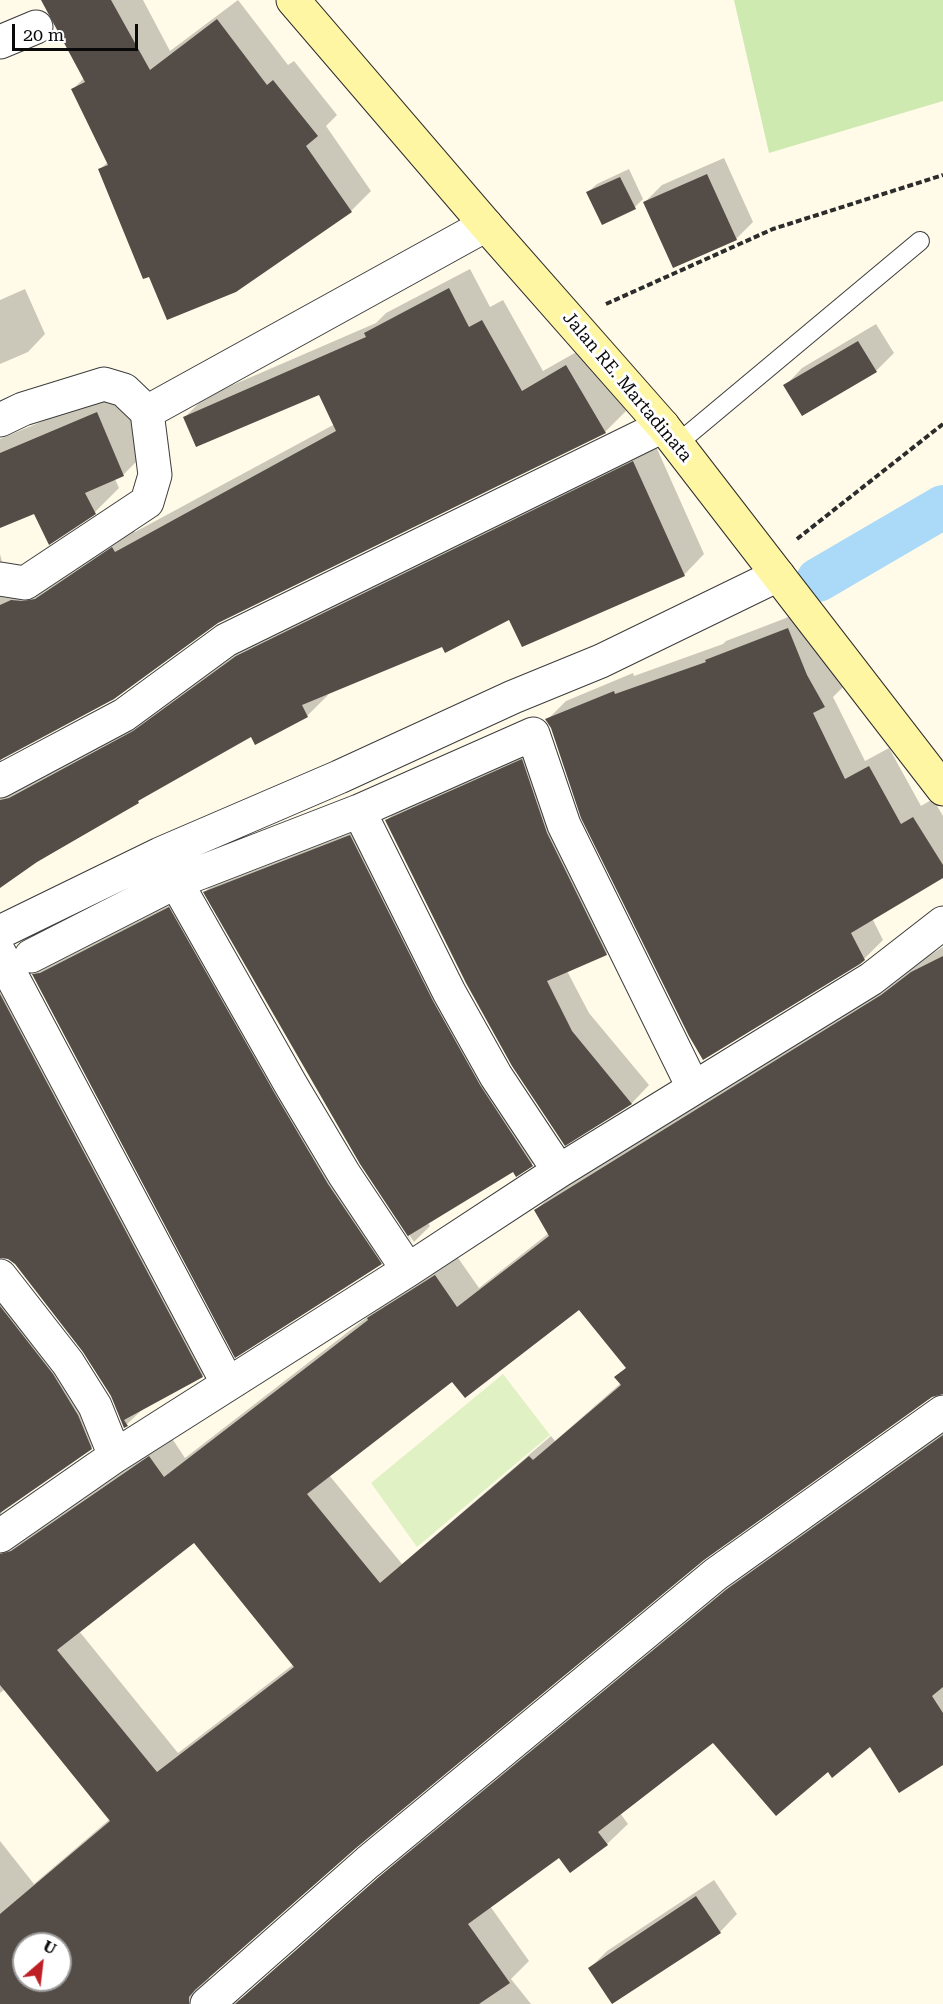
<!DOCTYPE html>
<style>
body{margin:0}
#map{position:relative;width:943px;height:2004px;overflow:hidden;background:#fffbe8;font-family:"Roboto Serif",serif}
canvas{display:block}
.north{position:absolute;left:12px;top:1932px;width:60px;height:60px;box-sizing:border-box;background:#fff;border:2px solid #9d9d9d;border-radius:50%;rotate:28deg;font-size:16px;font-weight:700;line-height:24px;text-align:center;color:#0a0a0a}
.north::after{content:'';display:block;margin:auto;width:21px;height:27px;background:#be1f24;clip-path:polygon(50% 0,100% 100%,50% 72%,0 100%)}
.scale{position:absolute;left:12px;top:24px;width:126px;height:27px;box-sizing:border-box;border:3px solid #0a0a0a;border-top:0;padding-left:8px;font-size:18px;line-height:21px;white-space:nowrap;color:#0a0a0a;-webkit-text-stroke:4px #fff;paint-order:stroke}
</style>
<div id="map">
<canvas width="943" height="2004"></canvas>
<div class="north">U</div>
<div class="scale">20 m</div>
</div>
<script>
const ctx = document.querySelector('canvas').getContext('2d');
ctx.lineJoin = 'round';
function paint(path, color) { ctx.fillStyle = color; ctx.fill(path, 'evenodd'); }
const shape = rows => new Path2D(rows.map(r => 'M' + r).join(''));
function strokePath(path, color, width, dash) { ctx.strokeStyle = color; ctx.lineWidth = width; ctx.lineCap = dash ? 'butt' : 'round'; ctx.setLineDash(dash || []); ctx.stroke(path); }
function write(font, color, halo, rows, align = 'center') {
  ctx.font = font + ' "Roboto Serif",serif'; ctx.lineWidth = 6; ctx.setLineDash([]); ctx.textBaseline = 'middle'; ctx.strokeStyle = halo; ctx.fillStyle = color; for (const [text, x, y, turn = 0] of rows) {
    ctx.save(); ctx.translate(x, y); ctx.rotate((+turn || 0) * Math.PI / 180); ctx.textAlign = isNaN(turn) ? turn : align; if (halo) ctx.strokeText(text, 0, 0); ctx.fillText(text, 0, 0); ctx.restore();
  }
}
const green = shape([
 [734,0,943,0,943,101,769,153]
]);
const pitch = shape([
 [503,1374,550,1435,417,1547,371,1483]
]);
const shadow = shape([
 [43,0,143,0,170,51,238,0,288,65,294,61,337,115,326,126,371,191,351,211,100,169,108,162,73,89,85,77],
 [724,158,753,222,736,239,645,202,662,185],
 [629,169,643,199,635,207,588,192,597,184],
 [470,269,490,307,503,300,543,371,587,346,626,411,605,432,217,622,1,757,4,770,258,636,654,442,704,554,684,575,510,618,326,693,328,695,307,716,252,735,144,796,138,801,37,862,0,880,0,554,3,565,11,574,133,528,135,532,335,424,320,393,185,417,205,397,376,323,386,313],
 [25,289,45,334,28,352,0,364,0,300],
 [876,324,894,353,876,371,802,414,785,386,802,368],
 [122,388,148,450,123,475,115,479,119,488,95,512,34,512,0,526,0,439],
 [807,610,826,655,843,687,833,697,865,761,889,748,921,806,933,799,943,816,943,876,872,918,883,940,864,959,552,727,547,720,566,701,633,673,634,676,723,644,726,641],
 [539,743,623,936,606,954,567,971,589,1013,649,1085,632,1103,565,1143,386,821,404,803],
 [367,818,549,1147,532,1164,513,1170,428,1223,430,1226,414,1242,361,1163,205,892,222,875],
 [187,890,399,1245,381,1263,34,975,52,957],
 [0,938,223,1356,202,1376,143,1409,125,1426,112,1396,85,1352,16,1263,7,1257,1,1256,5,1266,112,1427,91,1448,2,1510,1,1516,171,1437,185,1458,379,1308,389,1298,456,1255,479,1288,549,1233,536,1210,556,1190,943,947,943,1392,931,1395,703,1558,355,1846,209,1977,209,1987,233,2002,242,1998,403,1856,750,1569,943,1431,943,1763,870,1745,828,1770,713,1740,620,1813,628,1824,607,1844,560,1856,490,1906,529,1961,511,1979,531,2004,0,2004,0,1841,34,1884,110,1819,5,1689,0,1693],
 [579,1308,627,1367,616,1378,621,1383,555,1441,551,1436,402,1564,329,1475,452,1379],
 [194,1541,294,1664,178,1753,79,1631],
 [24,1944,60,1944,60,1980,24,1980],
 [714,1880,737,1914,720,1932,613,2003,590,1968,607,1951]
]);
const canal = shape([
 [818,580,943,507]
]);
const building = shape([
 [41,0,111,0,150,70,217,19,267,85,273,80,318,136,306,146,352,212,236,292,167,320,149,277,143,279,98,169,108,165,71,89,85,82],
 [707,174,737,240,673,268,643,202],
 [620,177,636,209,602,225,586,192],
 [449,288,469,327,482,320,522,391,566,365,606,433,218,623,114,699,0,760,0,605,11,600,23,601,35,599,112,547,115,552,336,431,319,395,196,447,183,417,366,337,364,333],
 [858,341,877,372,802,416,783,385],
 [97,412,124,476,85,493,96,514,49,545,34,514,0,528,0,453],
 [633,461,685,576,522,647,509,620,445,653,442,647,302,705,308,717,255,745,251,737,138,801,139,803,37,862,0,888,0,800,9,798,133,731,236,656],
 [788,628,807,675,825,707,813,713,845,779,869,766,901,824,913,817,943,865,943,878,851,933,865,960,860,964,703,1060,689,1036,581,818,551,728,545,719,614,691,615,694,706,662,705,660],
 [522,759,547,833,607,955,547,981,572,1031,632,1104,565,1146,512,1066,466,983,385,820],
 [350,835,433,1001,480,1085,533,1166,516,1177,513,1172,408,1236,413,1244,360,1164,203,892],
 [169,907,275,1094,328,1184,382,1264,235,1358,32,974,40,973],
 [943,956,943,1394,932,1397,704,1560,356,1848,195,1990,189,1997,189,2004,0,2004,0,1914,110,1821,0,1685,0,1554,11,1551,149,1456,164,1477,368,1320,367,1318,435,1275,457,1307,549,1236,534,1210,881,995,911,972],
 [579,1310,626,1368,614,1377,621,1385,533,1460,529,1456,380,1583,307,1494,452,1382,465,1398],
 [194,1543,294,1667,157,1772,57,1650],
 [24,1944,60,1944,60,1980,24,1980],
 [0,994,203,1377,124,1420,128,1426,124,1428,111,1396,83,1352,15,1264,8,1259,0,1258],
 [0,1306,53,1374,78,1415,92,1449,0,1513],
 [943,1435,943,1687,932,1696,943,1713,943,1765,899,1793,870,1747,832,1778,828,1772,776,1816,713,1743,598,1832,608,1845,570,1873,559,1858,468,1924,510,1983,479,2004,235,2004,380,1876,727,1589],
 [696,1896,721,1933,612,2004,588,1968]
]);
const path = shape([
 [606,304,773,229,943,175],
 [797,539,943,424]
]);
const service = shape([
 [677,444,920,241]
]);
const minor = shape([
 [0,42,36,27],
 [0,420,23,409,104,384,124,390,147,412],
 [0,579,25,583,147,502,155,475,147,412,486,225],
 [0,781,124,715,226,640,663,426],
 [359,811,449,992,496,1076,559,1171],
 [176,882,291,1085,344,1174,408,1270],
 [0,932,160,854,339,777,513,697,601,661,778,575],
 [0,954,228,1384],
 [31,956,176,882,359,811,533,734,564,825,693,1087],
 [0,1276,68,1363,95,1406,115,1456],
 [0,1536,115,1456,408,1270,559,1171,871,979,943,923],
 [207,2004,368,1862,716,1574,943,1412]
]);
const secondary = shape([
 [293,0,486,225,663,426,943,789]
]);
const streetNames = [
 ["Jalan RE. Martadinata",627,387,50]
];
paint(green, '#ceeab1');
paint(pitch, '#e0f1c3');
paint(shadow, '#0003');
strokePath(canal, '#abdaf8', 44);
paint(building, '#534c47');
strokePath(service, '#3d3d3d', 20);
strokePath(minor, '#3d3d3d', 35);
strokePath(secondary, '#2c2c2c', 35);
strokePath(path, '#2c2c2c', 4, [6, 3]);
strokePath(service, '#fff', 18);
strokePath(minor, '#fff', 33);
strokePath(secondary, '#fff6a3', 33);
write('18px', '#0a0a0a', '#fff', streetNames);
</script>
